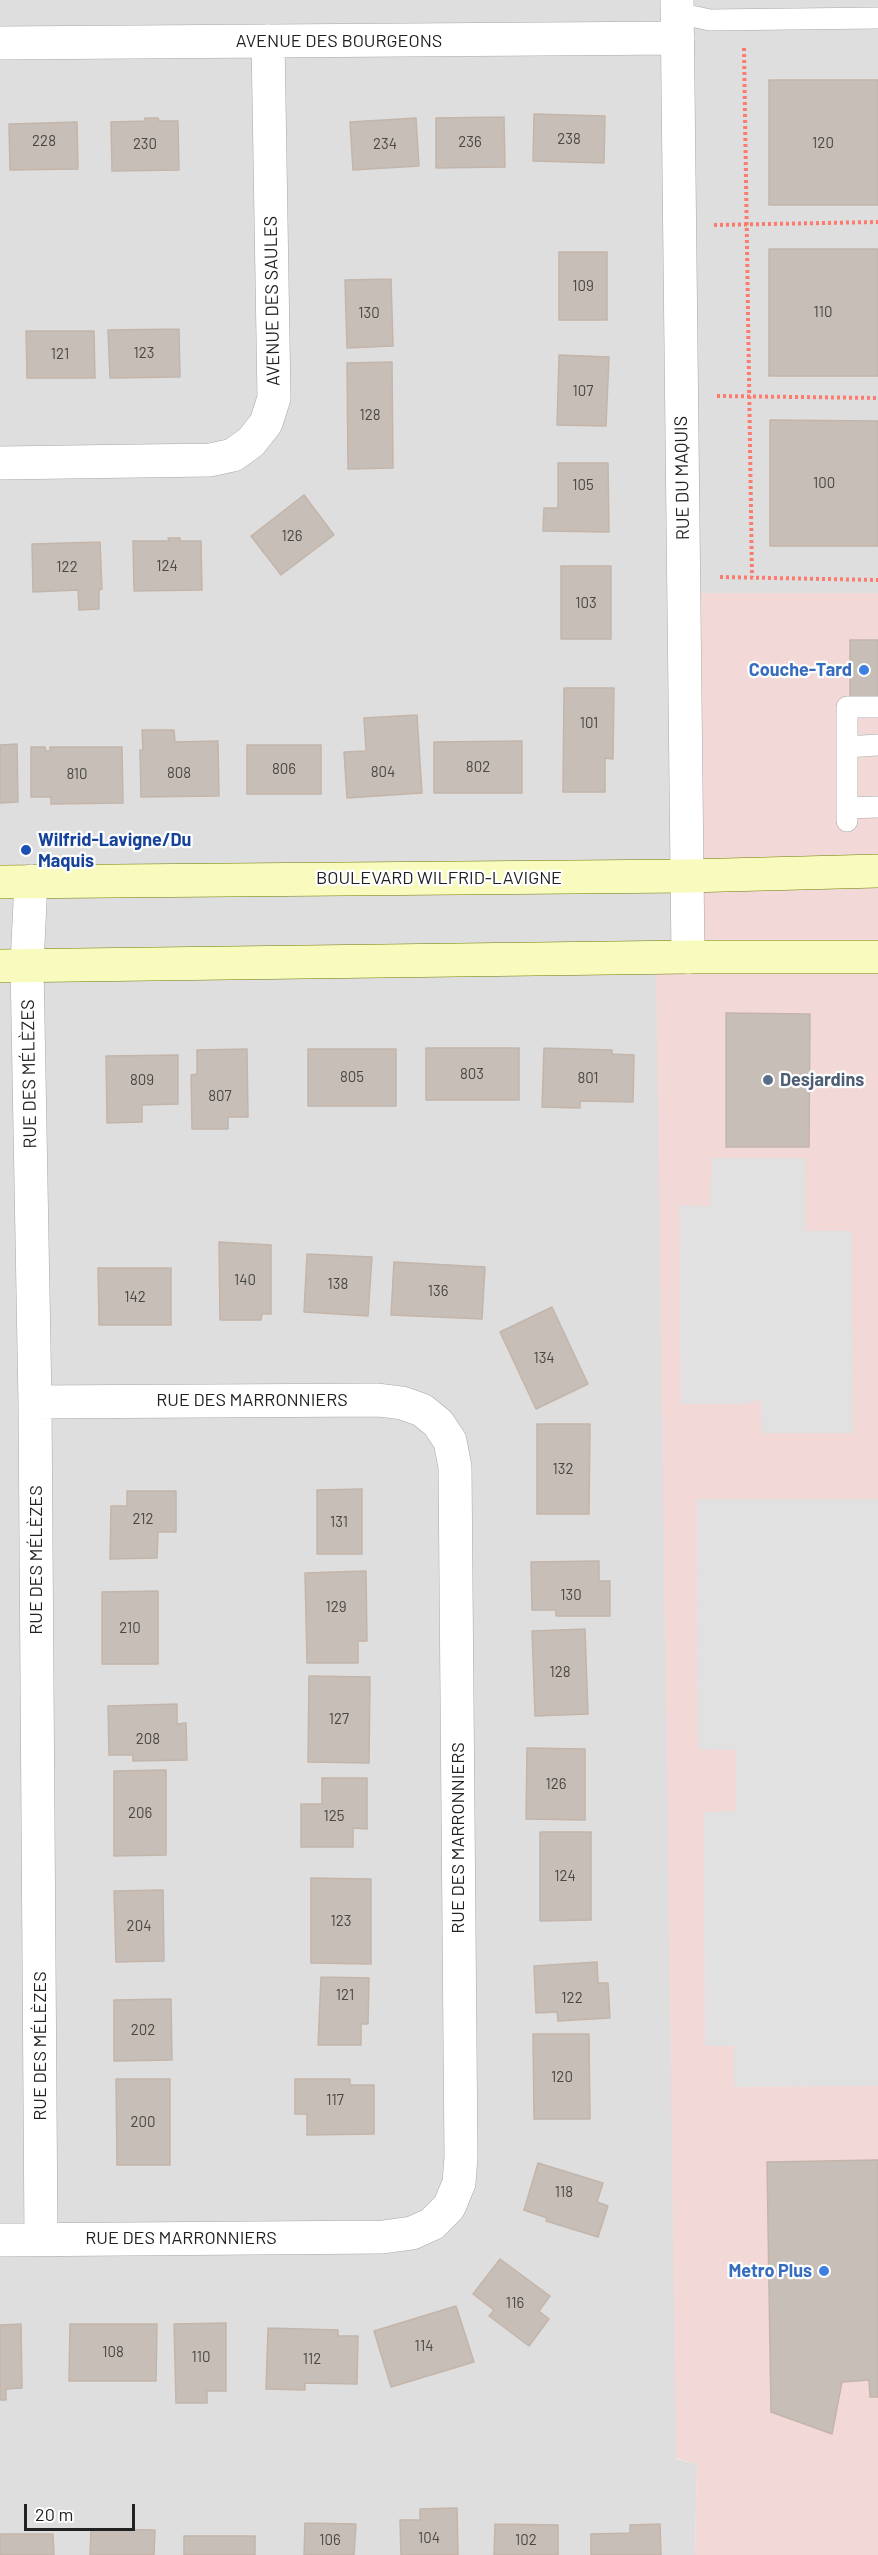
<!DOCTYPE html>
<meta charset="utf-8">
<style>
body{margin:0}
#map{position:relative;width:878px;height:2555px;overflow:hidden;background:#f1eee8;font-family:Barlow,sans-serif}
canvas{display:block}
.scale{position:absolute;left:24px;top:2504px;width:111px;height:27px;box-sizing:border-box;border:3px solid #212121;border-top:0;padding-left:8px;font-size:18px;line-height:21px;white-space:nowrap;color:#212121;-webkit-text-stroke:4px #fff;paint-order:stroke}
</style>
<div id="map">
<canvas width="878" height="2555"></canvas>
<div class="scale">20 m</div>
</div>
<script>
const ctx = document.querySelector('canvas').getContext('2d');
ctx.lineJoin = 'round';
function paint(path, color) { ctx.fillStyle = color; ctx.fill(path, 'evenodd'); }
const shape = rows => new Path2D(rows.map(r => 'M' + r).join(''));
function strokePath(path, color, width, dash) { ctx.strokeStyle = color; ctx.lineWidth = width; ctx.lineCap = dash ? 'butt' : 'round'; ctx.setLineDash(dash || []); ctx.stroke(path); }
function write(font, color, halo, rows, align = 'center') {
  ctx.font = font + ' Barlow,sans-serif'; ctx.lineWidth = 4.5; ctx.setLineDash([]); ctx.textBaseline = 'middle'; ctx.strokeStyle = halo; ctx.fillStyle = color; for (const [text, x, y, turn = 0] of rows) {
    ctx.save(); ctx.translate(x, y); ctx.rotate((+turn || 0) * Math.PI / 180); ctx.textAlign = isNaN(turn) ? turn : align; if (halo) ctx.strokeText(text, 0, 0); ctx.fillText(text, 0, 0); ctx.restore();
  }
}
const residential = shape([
 [0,0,878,0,878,593,683,593,676,2459,697,2464,695,2555,0,2555]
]);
const commercial = shape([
 [683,593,878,593,878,2555,695,2555,697,2464,676,2458,656,958,688,957]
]);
const parking = shape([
 [712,1158,805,1158,806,1231,852,1231,853,1433,762,1433,761,1399,746,1404,681,1404,679,1205,710,1206],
 [697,1499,878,1499,878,2086,734,2087,734,2046,705,2046,704,1812,736,1811,736,1750,698,1749]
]);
const building = shape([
 [769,80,878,80,878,205,769,205,769,80],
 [534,114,605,116,604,163,533,161,534,114],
 [504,117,505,167,436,168,436,118,504,117],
 [145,118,158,118,159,121,178,121,179,170,112,171,111,122,144,121,145,118],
 [416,118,419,166,353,170,350,122,416,118],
 [77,122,78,169,10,170,9,124,77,122],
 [769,249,878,249,878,376,769,376,769,249],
 [559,252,607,252,607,320,559,320,559,252],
 [391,279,393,346,347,348,345,280,391,279],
 [179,329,180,377,110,378,108,330,179,329],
 [26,331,94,331,95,378,27,378,26,331],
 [559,355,609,357,606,426,557,425,559,355],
 [392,362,393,468,348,469,347,363,392,362],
 [770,420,878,421,878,546,770,546,770,420],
 [558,463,608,463,609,532,543,531,544,508,558,508,558,463],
 [304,495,334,535,281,575,251,536,304,495],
 [168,538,180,538,180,541,201,541,202,590,134,591,133,541,169,541,168,538],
 [100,542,102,589,99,590,99,609,79,610,78,590,33,592,32,544,100,542],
 [561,566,611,566,611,639,561,639,561,566],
 [850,640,878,640,878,700,850,700,850,640],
 [564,688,614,688,613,759,605,758,605,792,563,792,564,688],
 [417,715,422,793,347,798,344,752,366,751,364,718,417,715],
 [142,730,174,730,175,742,218,741,219,796,141,797,140,750,143,750,142,730],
 [522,741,522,793,434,793,434,742,522,741],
 [17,744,18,802,0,803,0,745,17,744],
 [247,745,321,745,321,794,247,794,247,745],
 [31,747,45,747,46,751,50,751,50,747,122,747,123,803,51,804,51,797,31,797,31,747],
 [726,1013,810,1014,809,1147,726,1147,726,1013],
 [426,1048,519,1048,519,1100,426,1100,426,1048],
 [544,1048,612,1050,612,1054,634,1055,633,1102,580,1101,580,1108,542,1107,544,1048],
 [247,1049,248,1117,228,1117,228,1129,192,1129,191,1075,197,1074,197,1050,247,1049],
 [308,1049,396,1049,396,1106,308,1106,308,1049],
 [178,1055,178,1104,142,1105,142,1122,107,1123,106,1056,178,1055],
 [219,1242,271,1245,271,1314,262,1314,261,1320,220,1320,219,1242],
 [307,1254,372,1257,368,1316,304,1312,307,1254],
 [394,1262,485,1267,482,1319,391,1315,394,1262],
 [98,1268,171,1268,171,1325,99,1325,98,1268],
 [552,1307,588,1384,536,1409,500,1332,552,1307],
 [537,1424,590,1424,589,1514,537,1514,537,1424],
 [362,1489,362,1554,317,1554,317,1490,362,1489],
 [127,1491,176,1491,176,1532,158,1532,157,1558,110,1559,111,1506,127,1506,127,1491],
 [599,1561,599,1581,610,1581,610,1616,556,1616,556,1610,532,1610,531,1562,599,1561],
 [366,1571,367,1641,358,1641,358,1663,307,1663,305,1573,366,1571],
 [158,1591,158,1664,102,1664,102,1592,158,1591],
 [585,1629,588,1714,535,1716,532,1631,585,1629],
 [309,1676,370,1677,369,1763,308,1762,309,1676],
 [177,1704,177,1724,186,1723,187,1760,133,1761,133,1755,109,1755,108,1706,177,1704],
 [527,1748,585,1749,585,1820,526,1819,527,1748],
 [166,1770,166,1855,114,1856,114,1771,166,1770],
 [322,1778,367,1778,367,1829,353,1828,353,1847,301,1847,301,1804,322,1804,322,1778],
 [540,1832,591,1832,591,1920,540,1921,540,1832],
 [311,1878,371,1879,371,1964,311,1963,311,1878],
 [163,1890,164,1961,116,1962,114,1891,163,1890],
 [597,1962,598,1983,608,1983,610,2018,558,2021,557,2012,536,2013,534,1966,597,1962],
 [321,1977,369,1978,368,2024,361,2024,361,2045,318,2045,321,1977],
 [171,1999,172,2060,114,2061,114,2000,171,1999],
 [533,2034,589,2034,590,2119,534,2119,533,2034],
 [116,2079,170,2079,170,2165,117,2165,116,2079],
 [295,2079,350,2079,350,2085,374,2085,374,2134,307,2135,307,2114,295,2114,295,2079],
 [878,2160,878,2397,870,2397,869,2380,842,2382,832,2434,771,2412,767,2162,878,2160],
 [538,2163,603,2183,597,2202,608,2206,598,2237,546,2221,547,2218,524,2210,538,2163],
 [500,2259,550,2296,539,2311,549,2319,529,2346,489,2316,494,2310,473,2294,500,2259],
 [456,2306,474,2362,391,2387,374,2331,456,2306],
 [226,2323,226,2391,207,2391,207,2403,176,2403,174,2324,226,2323],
 [21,2324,22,2388,6,2389,6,2400,0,2400,0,2325,21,2324],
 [70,2324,157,2324,156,2381,69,2381,70,2324],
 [268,2328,338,2330,338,2336,358,2336,357,2384,305,2383,305,2390,266,2389,268,2328],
 [457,2508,458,2555,401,2555,400,2520,420,2520,420,2509,457,2508],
 [305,2523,356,2524,354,2555,304,2555,305,2523],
 [495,2524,558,2525,558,2555,494,2555,495,2524],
 [660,2524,661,2555,591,2555,591,2534,630,2533,630,2525,660,2524],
 [91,2529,155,2530,154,2555,90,2555,91,2529],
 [0,2534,53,2534,54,2555,0,2555,0,2534],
 [184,2536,255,2536,255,2555,184,2555,184,2536]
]);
const path = shape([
 [744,48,752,577],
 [714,225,878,222],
 [717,396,878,398],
 [720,577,878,580]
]);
const lane = shape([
 [677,13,710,20,878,18],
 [847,747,847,707,878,707],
 [847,808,847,747,878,745],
 [847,821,847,808,878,807]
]);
const street = shape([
 [677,0,688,957],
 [0,43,678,38],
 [0,463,210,460,233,455,251,442,266,423,274,398,268,41],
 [31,881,27,965,35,1402,41,2239],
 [0,2240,383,2237,412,2233,432,2224,449,2207,459,2183,461,2157,455,1467,450,1441,438,1423,422,1410,402,1403,378,1400,35,1402]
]);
const secondary = shape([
 [0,882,687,876,878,871],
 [0,966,688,957,878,957]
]);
const markers = [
 [864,670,6,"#3f7fe0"],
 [26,850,6,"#1a4fb4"],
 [768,1080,6,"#5c6f8a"],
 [824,2271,6,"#3f7fe0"]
];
const numberNames = [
 ["238",569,139],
 ["228",44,141],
 ["236",470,142],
 ["120",823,143],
 ["230",145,144],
 ["234",385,144],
 ["109",583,286],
 ["110",823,312],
 ["130",369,313],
 ["123",144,353],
 ["121",60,354],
 ["107",583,391],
 ["128",370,415],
 ["100",824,483],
 ["105",583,485],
 ["126",292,536],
 ["124",167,566],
 ["122",67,567],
 ["103",586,603],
 ["101",589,723],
 ["802",478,767],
 ["806",284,769],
 ["804",383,772],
 ["808",179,773],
 ["810",77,774],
 ["803",472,1074],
 ["805",352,1077],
 ["801",588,1078],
 ["809",142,1080],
 ["807",220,1096],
 ["140",245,1280],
 ["138",338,1284],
 ["136",438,1291],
 ["142",135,1297],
 ["134",544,1358],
 ["132",563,1469],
 ["212",143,1519],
 ["131",339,1522],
 ["130",571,1595],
 ["129",336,1607],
 ["210",130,1628],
 ["128",560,1672],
 ["127",339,1719],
 ["208",148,1739],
 ["126",556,1784],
 ["206",140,1813],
 ["125",334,1816],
 ["124",565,1876],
 ["123",341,1921],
 ["204",139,1926],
 ["121",345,1995],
 ["122",572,1998],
 ["202",143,2030],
 ["120",562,2077],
 ["117",335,2100],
 ["200",143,2122],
 ["118",564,2192],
 ["116",515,2303],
 ["114",424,2346],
 ["108",113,2352],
 ["110",201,2357],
 ["112",312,2359],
 ["104",429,2538],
 ["106",330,2540],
 ["102",526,2540]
];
const streetNames = [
 ["AVENUE DES BOURGEONS",339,41],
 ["AVENUE DES SAULES",272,301,-91],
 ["RUE DU MAQUIS",682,478,-91],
 ["BOULEVARD WILFRID-LAVIGNE",439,878],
 ["RUE DES MÉLÈZES",29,1074,-91],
 ["RUE DES MARRONNIERS",252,1400],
 ["RUE DES MÉLÈZES",36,1560,-90],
 ["RUE DES MARRONNIERS",458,1838,-90],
 ["RUE DES MÉLÈZES",40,2046,-90],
 ["RUE DES MARRONNIERS",181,2238]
];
const shopNames = [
 ["Couche-Tard",852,670],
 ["Metro Plus",812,2271]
];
const transitNames = [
 ["Wilfrid-Lavigne/Du",38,840],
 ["Maquis",38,861]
];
const serviceNames = [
 ["Desjardins",780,1080]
];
paint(residential, '#dfdede');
paint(commercial, '#f2d8d7');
paint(parking, '#e1e1e1');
paint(building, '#c6beb7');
strokePath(building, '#c4b5aa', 1.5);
strokePath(lane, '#a8a8a8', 22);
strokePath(street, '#a8a8a8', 34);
strokePath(secondary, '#717d04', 34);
strokePath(path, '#fb7c6f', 4, [3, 3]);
strokePath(lane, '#fff', 21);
strokePath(street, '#fff', 33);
strokePath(secondary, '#f8fbbd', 33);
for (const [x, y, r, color] of markers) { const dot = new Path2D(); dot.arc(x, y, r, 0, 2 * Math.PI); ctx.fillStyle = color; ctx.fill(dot); strokePath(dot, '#fff', 2); }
write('15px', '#4a4846', null, numberNames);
write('18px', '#212121', '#fff', streetNames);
write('bold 18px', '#366cbe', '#fff', shopNames, 'right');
write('bold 18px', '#164399', '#fff', transitNames, 'left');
write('bold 18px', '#4e5e75', '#fff', serviceNames, 'left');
</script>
